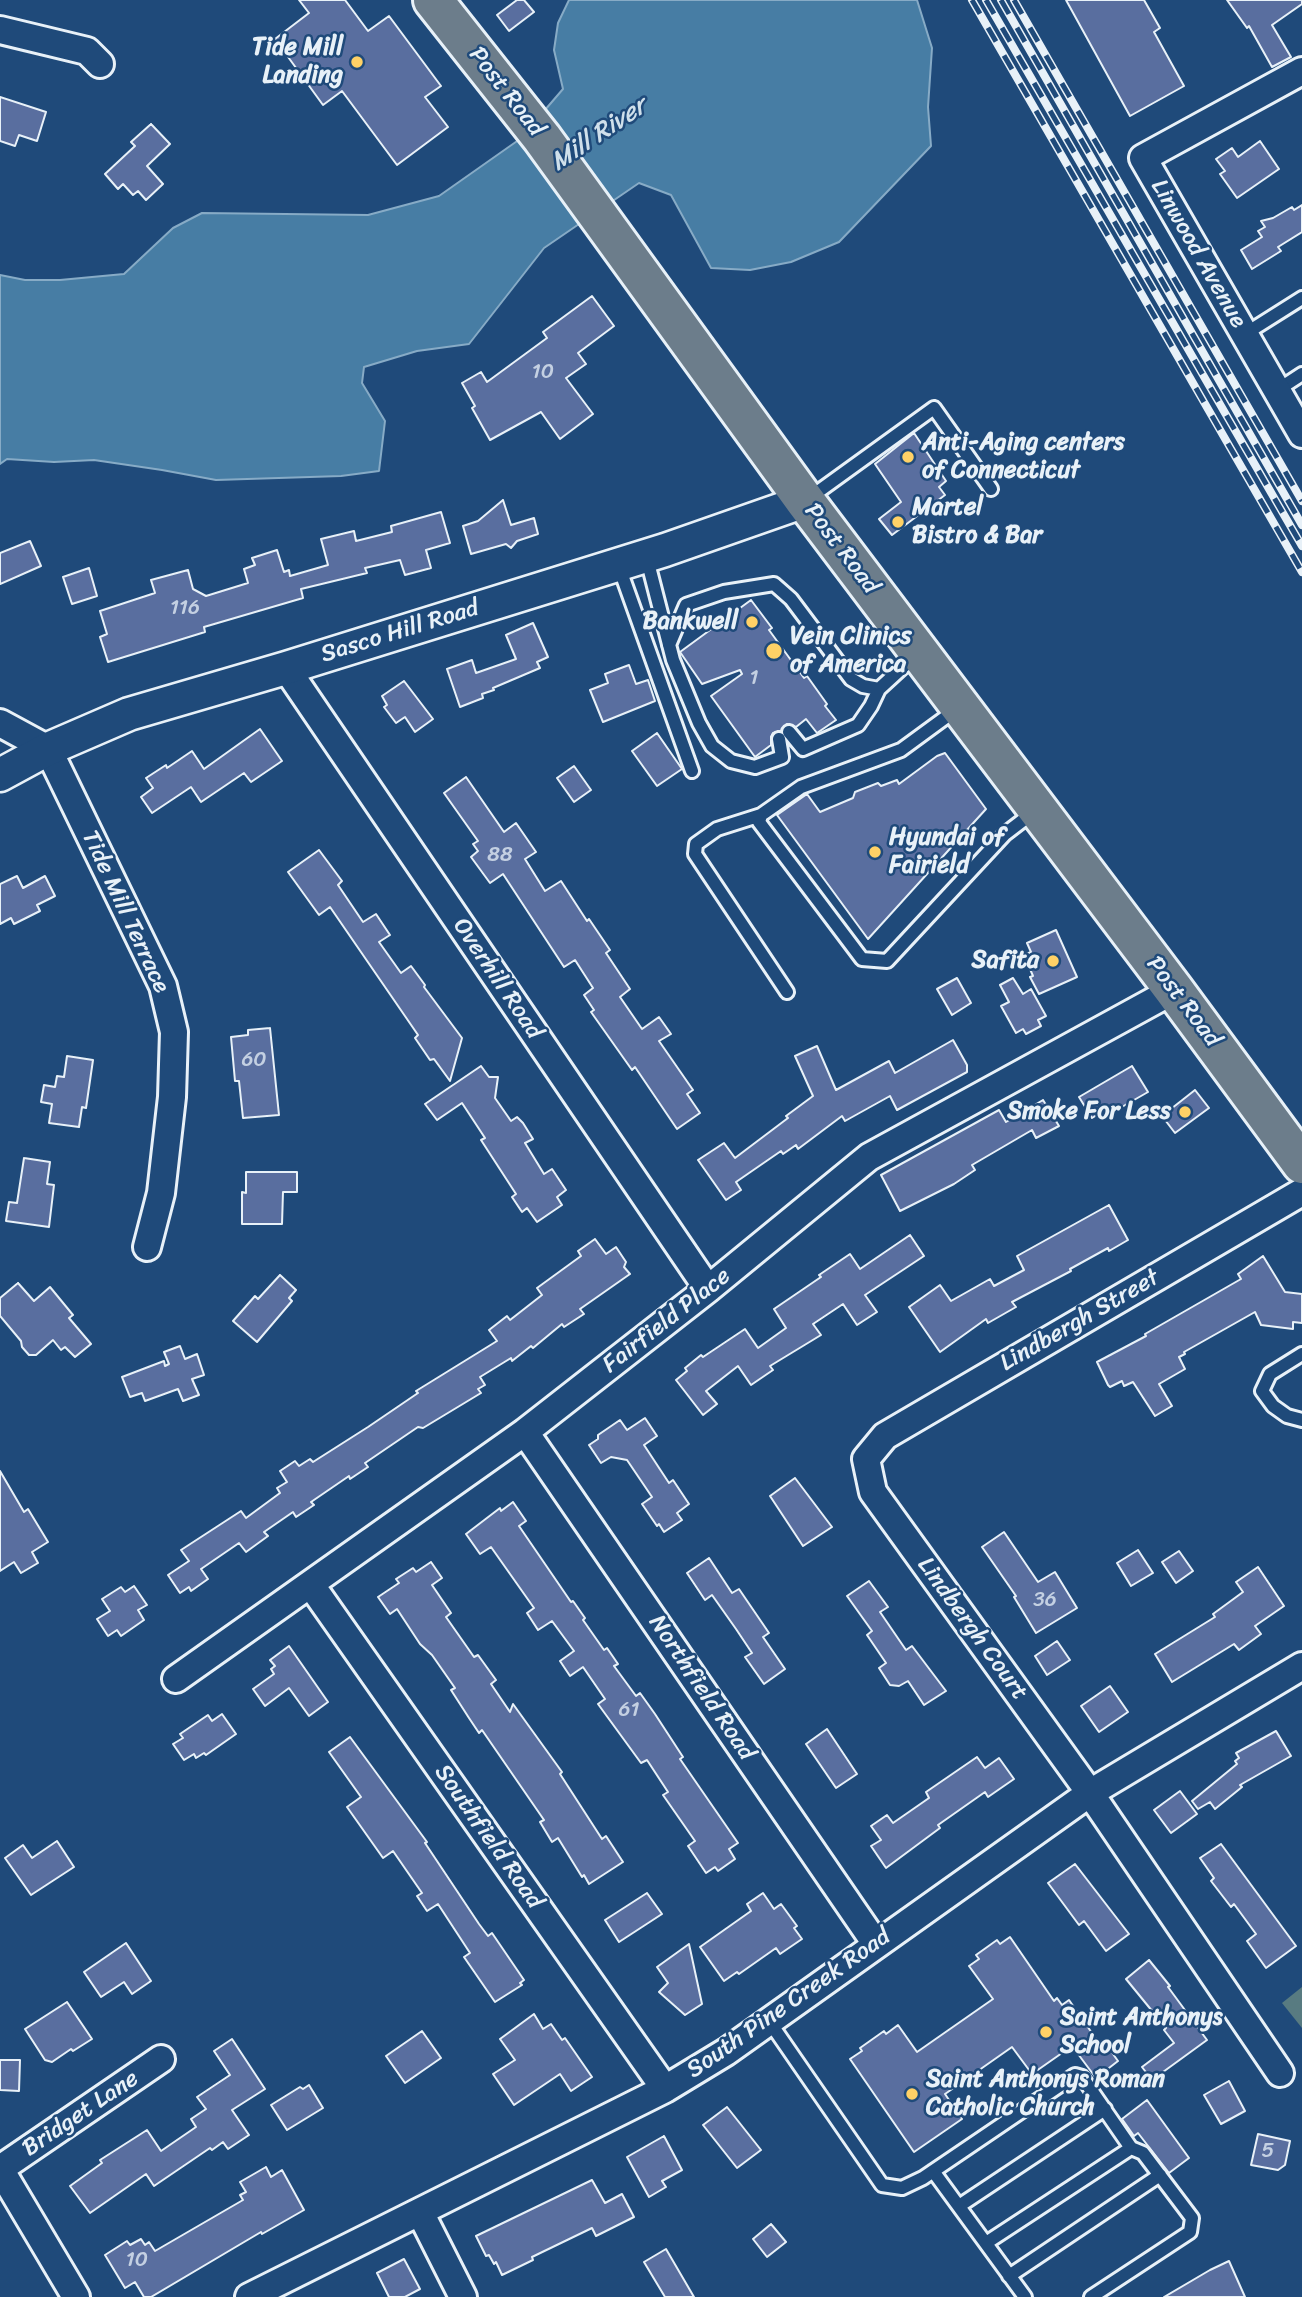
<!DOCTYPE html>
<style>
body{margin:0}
canvas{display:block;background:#1f4a7a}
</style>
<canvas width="1302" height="2297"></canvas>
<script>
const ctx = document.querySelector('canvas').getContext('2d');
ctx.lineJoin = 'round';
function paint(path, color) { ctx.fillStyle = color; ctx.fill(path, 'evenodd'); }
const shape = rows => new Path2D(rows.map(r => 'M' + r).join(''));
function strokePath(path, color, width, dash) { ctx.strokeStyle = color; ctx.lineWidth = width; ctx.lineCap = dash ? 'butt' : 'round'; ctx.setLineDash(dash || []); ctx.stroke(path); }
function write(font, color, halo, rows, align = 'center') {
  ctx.font = font + ' Sriracha,sans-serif'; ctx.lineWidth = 5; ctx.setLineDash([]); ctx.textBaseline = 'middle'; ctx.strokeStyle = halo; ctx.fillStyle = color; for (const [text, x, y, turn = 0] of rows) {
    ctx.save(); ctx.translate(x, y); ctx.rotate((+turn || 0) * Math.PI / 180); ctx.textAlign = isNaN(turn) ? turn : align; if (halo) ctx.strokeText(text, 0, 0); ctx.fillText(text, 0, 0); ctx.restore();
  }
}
const green = shape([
 [1302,1987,1302,2028,1282,2003]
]);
const water = shape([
 [569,0,917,0,932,48,928,107,931,146,839,242,791,262,750,270,711,268,671,195,639,183,544,248,469,344,417,351,364,367,362,383,385,421,379,471,341,476,216,480,162,470,94,460,54,462,7,459,0,464,0,275,25,280,60,280,124,274,173,228,202,213,368,215,439,196,520,139,563,89,554,50,558,23,569,0]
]);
const building = shape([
 [299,0,345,0,368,31,389,16,441,86,425,97,448,127,397,165,342,91,323,105,275,39,309,13,299,0],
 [517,0,524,0,534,12,509,31,497,15,517,0],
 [1066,0,1144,0,1160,28,1154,32,1184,86,1130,116,1066,0],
 [1227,0,1302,0,1302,4,1272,25,1291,57,1272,67,1249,26,1247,28,1227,0],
 [0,97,46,112,37,141,19,135,15,146,0,141,0,97],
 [151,124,170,144,147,166,163,184,146,200,138,191,133,195,123,184,118,189,105,174,135,146,131,142,151,124],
 [1260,141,1279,169,1237,198,1220,174,1225,171,1216,159,1232,148,1238,157,1260,141],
 [1302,205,1302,232,1278,247,1281,251,1252,269,1241,250,1262,237,1258,231,1265,227,1261,221,1273,218,1292,207,1294,210,1302,205],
 [592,296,614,326,578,353,586,364,566,378,593,414,560,439,541,412,490,440,472,408,475,406,462,383,481,372,487,382,547,338,543,332,592,296],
 [914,433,946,481,939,487,945,495,892,535,879,519,901,502,875,464,914,433],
 [503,500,511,525,534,518,538,534,517,541,511,548,506,544,471,554,463,526,478,521,503,500],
 [441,512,450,543,426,550,431,568,405,575,400,560,365,568,367,573,301,589,303,598,204,627,205,632,108,662,100,637,107,634,100,611,155,593,151,580,188,570,193,589,206,596,248,583,244,569,255,565,252,558,277,550,284,572,289,570,290,576,328,565,321,539,354,531,356,541,392,532,391,526,441,512],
 [30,541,41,566,0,584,0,553,30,541],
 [89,568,97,596,72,604,63,577,89,568],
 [751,600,772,628,769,630,804,678,807,676,827,704,825,706,836,720,817,733,806,719,796,727,787,724,781,731,773,733,771,737,771,745,755,757,711,696,742,674,740,670,702,684,680,652,751,600],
 [533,623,548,657,537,662,540,668,493,688,494,690,482,694,483,698,460,707,447,669,472,660,476,673,516,659,506,635,533,623],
 [629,665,636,684,648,680,655,701,603,722,590,690,608,683,605,674,629,665],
 [404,681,433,719,415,732,405,717,396,723,384,707,387,705,382,696,404,681],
 [260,729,282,761,251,782,244,773,201,802,191,787,152,813,141,797,153,788,146,778,166,765,167,768,192,751,204,769,260,729],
 [657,733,682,769,657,786,632,751,657,733],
 [945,753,986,809,868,939,777,815,807,794,820,812,853,798,855,792,878,783,881,786,897,780,899,784,937,756,945,753],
 [574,766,591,790,574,802,557,778,574,766],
 [466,777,504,832,516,823,536,852,525,859,545,891,561,881,587,921,589,919,610,950,606,953,630,989,620,997,642,1029,659,1017,671,1034,659,1041,693,1090,687,1094,700,1113,677,1129,635,1067,632,1070,591,1012,594,1010,584,995,593,988,575,960,564,967,503,874,490,883,471,857,478,851,473,844,478,841,444,793,466,777],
 [319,850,342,881,338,885,363,922,376,914,390,935,379,942,401,973,411,966,425,985,424,987,462,1038,450,1081,434,1059,430,1060,415,1038,418,1035,330,907,319,915,288,872,319,850],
 [17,876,23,888,45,876,55,896,37,905,40,911,14,924,11,918,0,924,0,884,17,876],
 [1056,930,1077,977,1039,994,1030,977,1033,976,1024,955,1031,952,1027,943,1056,930],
 [957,978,971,1003,952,1015,937,989,957,978],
 [1013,978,1023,994,1031,989,1046,1016,1038,1020,1041,1026,1026,1034,1023,1029,1016,1033,1001,1006,1009,1002,1000,985,1013,978],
 [270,1028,279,1115,243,1118,239,1081,235,1081,231,1037,248,1035,248,1030,270,1028],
 [953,1040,967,1065,967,1072,897,1110,890,1096,845,1121,842,1116,798,1149,796,1145,783,1154,781,1151,736,1182,741,1190,726,1200,698,1160,724,1143,735,1158,788,1118,786,1116,813,1096,795,1056,817,1046,836,1090,889,1061,895,1073,953,1040],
 [67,1056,93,1060,86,1108,82,1107,79,1127,49,1123,52,1104,41,1102,44,1085,55,1087,57,1076,64,1077,67,1056],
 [481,1066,489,1077,498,1077,495,1098,511,1121,517,1117,523,1123,533,1139,525,1143,544,1174,552,1169,566,1190,557,1197,562,1205,537,1222,527,1208,522,1212,512,1197,516,1194,481,1140,485,1138,462,1103,437,1120,425,1104,481,1066],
 [1132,1066,1148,1092,1113,1112,1110,1107,1092,1118,1079,1097,1132,1066],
 [1195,1090,1209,1108,1175,1133,1162,1116,1195,1090],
 [1043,1100,1059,1126,1036,1138,1032,1130,972,1165,975,1170,954,1184,900,1211,881,1175,999,1110,1006,1122,1043,1100],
 [24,1158,50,1162,47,1184,54,1185,49,1227,6,1221,9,1202,17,1203,24,1158],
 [246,1172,297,1172,297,1192,283,1192,282,1224,242,1224,242,1192,246,1193,246,1172],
 [1109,1205,1128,1240,1109,1251,1108,1248,1070,1269,1071,1271,1012,1302,1016,1307,988,1323,986,1319,940,1352,909,1307,940,1285,951,1301,990,1279,994,1286,1024,1270,1017,1256,1109,1205],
 [910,1235,924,1256,865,1295,877,1312,857,1325,843,1304,813,1324,821,1335,770,1366,773,1370,751,1385,738,1366,706,1391,717,1404,703,1415,676,1380,687,1371,685,1368,701,1355,703,1357,745,1329,758,1348,786,1328,774,1309,821,1277,819,1275,850,1254,860,1269,910,1235],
 [595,1239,606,1254,616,1247,626,1262,624,1267,630,1274,580,1309,584,1314,564,1327,562,1324,533,1348,531,1346,512,1361,511,1358,480,1377,485,1385,478,1389,481,1393,423,1428,418,1427,365,1463,368,1467,350,1479,349,1476,311,1502,314,1505,296,1517,293,1512,264,1532,268,1536,246,1552,239,1543,201,1569,208,1579,191,1591,189,1587,180,1593,168,1575,189,1561,181,1550,241,1511,246,1518,280,1493,277,1488,287,1482,280,1471,295,1461,299,1466,310,1459,313,1462,368,1427,418,1393,416,1391,497,1341,489,1330,507,1316,510,1320,542,1295,537,1288,581,1256,578,1251,595,1239],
 [1263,1256,1285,1292,1302,1294,1302,1323,1293,1322,1293,1329,1261,1325,1255,1312,1184,1352,1185,1354,1179,1357,1185,1369,1159,1384,1172,1406,1155,1416,1133,1382,1124,1386,1122,1381,1110,1387,1108,1385,1097,1362,1146,1336,1145,1334,1241,1279,1238,1274,1263,1256],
 [280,1275,296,1290,289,1298,292,1301,257,1342,233,1321,255,1296,258,1299,280,1275],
 [18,1283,34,1301,50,1287,73,1315,69,1318,91,1344,75,1357,65,1347,61,1350,53,1340,36,1355,29,1355,22,1347,21,1341,0,1316,0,1298,18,1283],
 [180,1346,185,1359,197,1354,204,1375,192,1379,199,1395,183,1401,178,1389,145,1401,142,1393,130,1397,122,1377,164,1361,165,1366,169,1364,164,1352,180,1346],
 [645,1418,657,1436,644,1445,669,1483,673,1480,689,1504,677,1513,682,1520,664,1532,659,1524,657,1526,642,1504,652,1497,627,1460,611,1457,601,1463,589,1445,598,1439,598,1435,620,1420,627,1430,645,1418],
 [0,1471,24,1512,28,1509,48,1542,32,1552,38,1563,21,1573,14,1562,0,1571,0,1471],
 [795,1478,832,1527,803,1546,770,1496,795,1478],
 [513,1502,526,1521,519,1526,571,1602,573,1601,585,1618,583,1620,604,1650,607,1648,618,1664,614,1666,636,1696,640,1693,655,1714,683,1757,680,1759,738,1843,729,1849,735,1859,718,1871,715,1867,706,1873,688,1846,695,1841,663,1795,668,1792,647,1760,641,1763,598,1704,605,1699,583,1667,570,1676,560,1661,574,1651,552,1621,538,1630,527,1613,534,1608,491,1547,480,1554,466,1534,500,1508,501,1511,513,1502],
 [1004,1532,1038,1582,1055,1572,1077,1608,1036,1633,1014,1597,1016,1596,982,1547,1004,1532],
 [1138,1550,1153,1573,1131,1586,1117,1563,1138,1550],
 [1179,1551,1193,1571,1176,1583,1162,1562,1179,1551],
 [709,1558,732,1593,739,1589,769,1633,763,1637,785,1669,764,1684,745,1657,752,1653,736,1629,712,1595,705,1600,687,1573,709,1558],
 [431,1562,442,1578,432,1585,451,1613,446,1617,474,1657,478,1655,496,1680,491,1684,510,1712,513,1704,562,1772,560,1774,602,1839,606,1836,623,1862,589,1884,584,1875,582,1877,558,1838,552,1842,540,1822,544,1820,482,1730,479,1733,469,1718,451,1690,455,1688,432,1655,420,1644,397,1609,390,1614,378,1597,399,1583,396,1579,413,1568,416,1572,431,1562],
 [1258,1567,1284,1606,1255,1626,1261,1634,1239,1650,1234,1644,1172,1682,1155,1654,1215,1617,1213,1614,1243,1592,1236,1582,1258,1567],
 [869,1581,888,1607,880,1612,906,1650,912,1646,946,1691,924,1705,908,1681,899,1686,890,1685,879,1668,886,1663,867,1635,872,1631,847,1596,869,1581],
 [134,1586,147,1605,138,1610,144,1620,121,1636,117,1630,108,1636,97,1619,110,1611,102,1599,121,1587,125,1592,134,1586],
 [1057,1641,1070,1660,1047,1675,1035,1656,1057,1641],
 [289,1646,328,1702,309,1716,289,1688,265,1706,253,1689,274,1674,271,1669,275,1666,270,1660,289,1646],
 [1110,1686,1128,1712,1099,1732,1081,1706,1110,1686],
 [222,1714,236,1734,206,1755,204,1753,196,1758,194,1754,184,1760,173,1744,183,1738,180,1734,208,1715,212,1721,222,1714],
 [827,1729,857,1774,836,1788,806,1744,827,1729],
 [1276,1731,1291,1756,1240,1785,1242,1787,1215,1809,1210,1802,1198,1809,1192,1801,1237,1764,1235,1761,1239,1758,1236,1753,1276,1731],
 [350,1737,427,1842,425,1843,479,1924,488,1936,492,1933,524,1980,520,1983,522,1985,495,2002,464,1957,470,1953,438,1904,427,1911,417,1896,422,1893,393,1851,383,1858,347,1807,361,1797,329,1752,350,1737],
 [977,1757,985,1768,999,1758,1014,1779,988,1797,985,1792,938,1825,940,1828,886,1868,871,1846,881,1840,871,1826,887,1815,893,1823,929,1798,926,1792,977,1757],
 [1180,1791,1197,1814,1171,1833,1154,1810,1180,1791],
 [57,1841,74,1867,31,1895,5,1858,23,1845,32,1858,57,1841],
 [1221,1844,1296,1946,1266,1968,1247,1941,1256,1934,1234,1904,1231,1907,1211,1881,1214,1878,1200,1858,1221,1844],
 [1075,1864,1129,1934,1106,1951,1084,1921,1079,1925,1048,1883,1075,1864],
 [647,1893,662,1914,619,1942,605,1920,647,1893],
 [763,1893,774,1909,781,1904,797,1926,794,1928,802,1939,780,1954,776,1948,739,1974,737,1972,724,1981,700,1947,751,1911,747,1904,763,1893],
 [1010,1937,1054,2001,1057,1998,1062,2005,1069,2000,1101,2046,1105,2043,1118,2061,1096,2078,1072,2046,1032,2074,1012,2047,945,2094,962,2119,914,2152,850,2059,862,2051,860,2048,884,2031,886,2034,898,2025,917,2052,993,1999,969,1966,979,1959,976,1955,997,1940,1000,1944,1010,1937],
 [126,1943,151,1981,132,1994,124,1982,101,1997,84,1972,126,1943],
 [689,1944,702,2004,685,2015,659,1992,668,1983,657,1967,689,1944],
 [1149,1960,1170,1986,1168,1987,1207,2040,1152,2080,1142,2067,1174,2043,1164,2030,1166,2028,1126,1979,1149,1960],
 [67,2002,92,2039,73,2051,71,2049,52,2062,45,2060,25,2029,67,2002],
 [534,2014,543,2029,551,2024,562,2040,565,2038,592,2077,571,2091,560,2074,514,2105,493,2074,515,2060,500,2039,534,2014],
 [422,2031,441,2058,405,2083,386,2056,422,2031],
 [232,2039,265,2089,232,2110,249,2135,228,2149,223,2142,212,2150,210,2148,154,2186,146,2174,90,2213,70,2186,102,2163,100,2160,147,2130,161,2151,196,2127,191,2119,206,2109,197,2097,230,2075,214,2051,232,2039],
 [0,2060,20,2060,19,2091,0,2090,0,2060],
 [1229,2081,1245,2111,1221,2124,1204,2095,1229,2081],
 [309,2085,323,2108,287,2130,271,2105,300,2087,303,2089,309,2085],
 [1147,2100,1189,2158,1169,2173,1138,2133,1134,2136,1122,2119,1147,2100],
 [727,2107,761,2150,737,2168,703,2125,727,2107],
 [1258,2134,1290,2141,1285,2165,1278,2170,1251,2165,1258,2134],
 [664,2136,682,2170,662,2181,666,2187,649,2197,627,2157,664,2136],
 [266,2167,271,2177,282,2170,304,2210,262,2234,261,2232,151,2297,144,2297,135,2282,125,2288,105,2255,127,2241,130,2245,141,2239,145,2245,149,2242,155,2251,243,2200,240,2195,246,2192,240,2182,266,2167],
 [592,2180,605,2203,622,2194,634,2217,596,2236,592,2228,532,2257,533,2260,502,2275,496,2262,494,2264,489,2255,486,2256,476,2236,592,2180],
 [771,2224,786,2242,767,2257,753,2239,771,2224],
 [666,2249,694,2297,665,2297,644,2262,666,2249],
 [404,2259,420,2289,405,2297,389,2297,377,2273,404,2259],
 [1229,2261,1245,2297,1164,2297,1210,2270,1229,2261]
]);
const service = shape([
 [1245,334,1302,298],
 [1276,391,1302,374],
 [808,499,934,408,991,489],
 [646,555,673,660,699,723,712,746,731,761,755,767,782,757,779,739],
 [618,564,692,771],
 [669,645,686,605,724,592,774,584,791,599,851,679,863,686,879,689],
 [957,709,901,750,801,787,761,815,759,822,862,959,887,961,1005,834,1035,811],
 [789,732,803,749,858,725,871,706,879,689,916,655],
 [761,815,717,829,696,844,695,854,787,992],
 [1302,1354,1270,1374,1262,1391,1273,1406,1287,1416,1302,1420],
 [769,2021,882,2185,902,2188,923,2178,1075,2075,1082,2077,1131,2148,1143,2153,1192,2218,1190,2232,1091,2297],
 [933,2171,1025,2297],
 [959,2206,1105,2109],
 [986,2243,1131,2148],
 [1009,2276,1160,2175]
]);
const minor = shape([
 [0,30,87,51,100,64],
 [1302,71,1143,158,1302,434],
 [286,668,708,1289],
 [0,723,48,749,163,986,174,1032,172,1097,161,1193,147,1247],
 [525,1432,876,1944],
 [311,1585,665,2089],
 [176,1679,525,1432,708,1289,869,1157,1174,990],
 [1280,2073,1090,1793,873,1492,866,1459,885,1436,1302,1192],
 [0,2169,161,2059],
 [0,2169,76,2297],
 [420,2212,463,2297],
 [249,2297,665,2089,726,2052,1090,1793,1302,1666]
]);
const tertiary = shape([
 [0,775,48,749,129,714,286,668,665,550,805,501]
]);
const primary = shape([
 [433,0,542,138,805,501,1174,990,1302,1164]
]);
const rail = shape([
 [972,0,1302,572],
 [986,0,1302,546],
 [1001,0,1302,525],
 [1014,0,1302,501]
]);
const markers = [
 [357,62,7,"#ffd166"],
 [908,457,7,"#ffd166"],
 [898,522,7,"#ffd166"],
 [752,622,7,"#ffd166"],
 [774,651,9,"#ffd166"],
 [875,852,7,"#ffd166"],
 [1053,961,7,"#ffd166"],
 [1185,1112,7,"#ffd166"],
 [1046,2032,7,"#ffd166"],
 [912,2094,7,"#ffd166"]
];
const numberNames = [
 ["10",543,373],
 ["116",185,609],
 ["1",754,679],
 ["88",500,856],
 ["60",254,1061],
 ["36",1045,1601],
 ["61",629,1711],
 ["5",1268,2152],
 ["10",137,2261]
];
const poiNames = [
 ["Tide Mill",343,48,"right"],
 ["Landing",343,76,"right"],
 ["Anti-Aging centers",922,443],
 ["of Connecticut",922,471],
 ["Martel",912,508],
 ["Bistro & Bar",912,536],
 ["Bankwell",738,622,"right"],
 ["Vein Clinics",790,637],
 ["of America",790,665],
 ["Hyundai of",889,838],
 ["Fairield",889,866],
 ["Safita",1039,961,"right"],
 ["Smoke For Less",1171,1112,"right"],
 ["Saint Anthonys",1060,2018],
 ["School",1060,2046],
 ["Saint Anthonys Roman",926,2080],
 ["Catholic Church",926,2108]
];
const streetNames = [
 ["Post Road",506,92,52],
 ["Linwood Avenue",1198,254,60],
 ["Post Road",841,549,53],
 ["Sasco Hill Road",400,632,-17],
 ["Tide Mill Terrace",125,912,65],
 ["Overhill Road",497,979,56],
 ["Post Road",1183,1002,53],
 ["Fairfield Place",667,1321,-38],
 ["Lindbergh Street",1080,1321,-30],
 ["Lindbergh Court",972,1629,54],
 ["Northfield Road",701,1688,56],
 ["Southfield Road",488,1837,55],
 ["South Pine Creek Road",789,2004,-35],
 ["Bridget Lane",81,2114,-34]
];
const waterNames = [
 ["Mill River",599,135,-34]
];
paint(green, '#587b81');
paint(water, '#477da4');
strokePath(water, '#87abc6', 2);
paint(building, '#596e9f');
strokePath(building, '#e8f1f8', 2);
strokePath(service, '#e8f1f8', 18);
strokePath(minor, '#e8f1f8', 32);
strokePath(tertiary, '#e8f1f8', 37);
strokePath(primary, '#e8f1f8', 44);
strokePath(service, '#1f4a7a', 12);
strokePath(minor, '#1f4a7a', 26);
strokePath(tertiary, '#1f4a7a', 32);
strokePath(primary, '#6c7d8b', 38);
strokePath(rail, '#e8f1f8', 8);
strokePath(rail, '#1f4a7a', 5, [16]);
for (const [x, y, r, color] of markers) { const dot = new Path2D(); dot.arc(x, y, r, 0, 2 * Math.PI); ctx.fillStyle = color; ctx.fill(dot); strokePath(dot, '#1f4a7a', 2.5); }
write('21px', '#c4d0e2', null, numberNames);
write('bold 24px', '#e8f1f8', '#1f4a7a', poiNames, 'left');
write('24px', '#e8f1f8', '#1f4a7a', streetNames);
write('italic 26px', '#d0e0eb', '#1f4a7a', waterNames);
</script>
